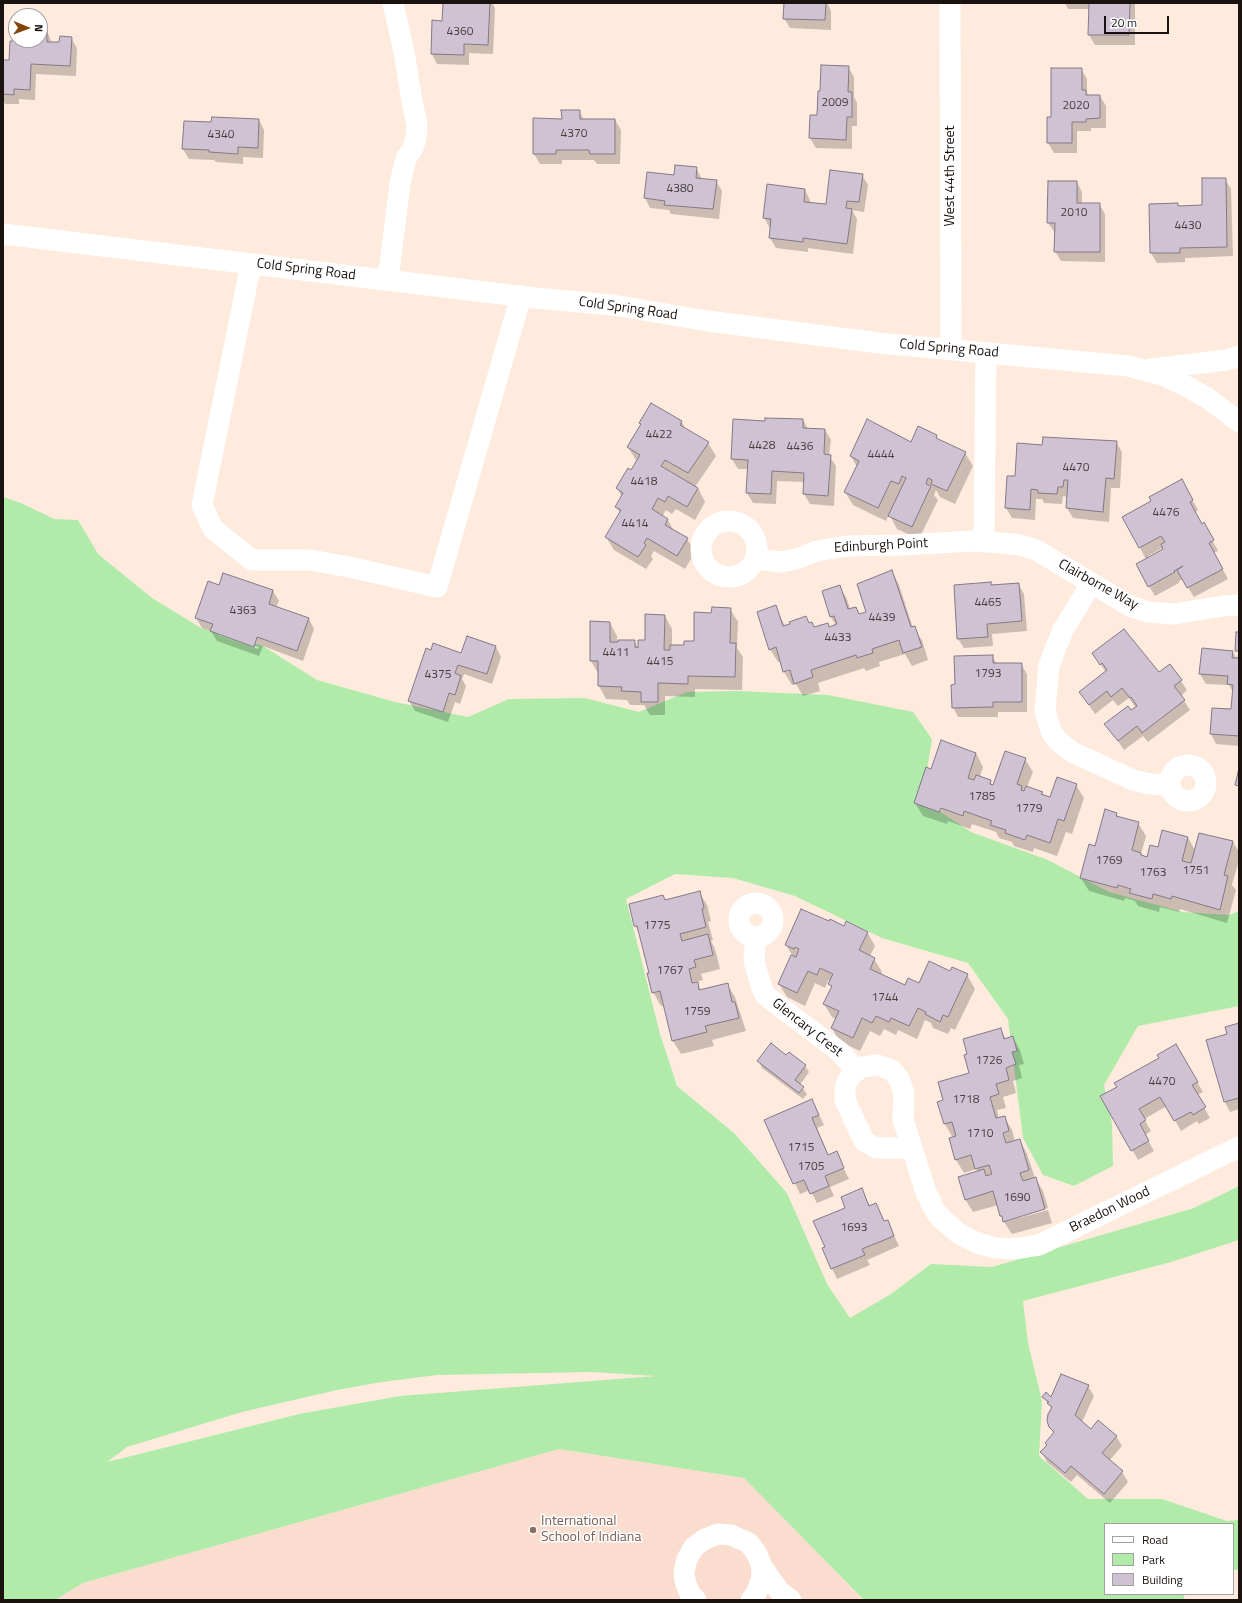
<!DOCTYPE html>
<style>
body{margin:0}
#map{position:relative;width:1242px;height:1603px;overflow:hidden;background:#ffeade;font-family:"Titillium Web",sans-serif}
canvas{display:block}
.frame{position:absolute;inset:0;border:4px solid #19120e;pointer-events:none}
.legend{position:absolute;left:1104px;top:1523px;width:130px;height:72px;box-sizing:border-box;background:#fff;border:1px solid #a3a09f;margin:0;padding:5px 7px;list-style:none;font-size:12px;color:#19120e}
.legend li{display:flex;align-items:center;gap:8px;height:20px}
.legend b{width:20px;border:1px solid #a3a09f}
.north{position:absolute;left:8px;top:8px;width:40px;height:40px;box-sizing:border-box;background:#fff;border:1px solid #a3a09f;border-radius:50%;rotate:91deg;font-size:11px;font-weight:700;line-height:16px;text-align:center;color:#19120e}
.north::after{content:'';display:block;margin:auto;width:14px;height:18px;background:#824306;clip-path:polygon(50% 0,100% 100%,50% 72%,0 100%)}
.scale{position:absolute;left:1104px;top:16px;width:65px;height:18px;box-sizing:border-box;border:2px solid #19120e;border-top:0;padding-left:5px;font-size:12px;line-height:14px;white-space:nowrap;color:#19120e;-webkit-text-stroke:3px #fff;paint-order:stroke}
</style>
<div id="map">
<canvas width="1242" height="1603"></canvas>
<div class="frame"></div>
<ul class="legend">
<li><b style="height:5px;background:#fff"></b>Road</li>
<li><b style="height:11px;background:#b0ebaa"></b>Park</li>
<li><b style="height:11px;background:#cfc2d3"></b>Building</li>
</ul>
<div class="north">N</div>
<div class="scale">20 m</div>
</div>
<script>
const ctx = document.querySelector('canvas').getContext('2d');
ctx.lineJoin = 'round';
function paint(path, color) { ctx.fillStyle = color; ctx.fill(path, 'evenodd'); }
const shape = rows => new Path2D(rows.map(r => 'M' + r).join(''));
function strokePath(path, color, width, dash) { ctx.strokeStyle = color; ctx.lineWidth = width; ctx.lineCap = dash ? 'butt' : 'round'; ctx.setLineDash(dash || []); ctx.stroke(path); }
function write(font, color, halo, rows, align = 'center') {
  ctx.font = font + ' "Titillium Web",sans-serif'; ctx.lineWidth = 3; ctx.setLineDash([]); ctx.textBaseline = 'middle'; ctx.strokeStyle = halo; ctx.fillStyle = color; for (const [text, x, y, turn = 0] of rows) {
    ctx.save(); ctx.translate(x, y); ctx.rotate((+turn || 0) * Math.PI / 180); ctx.textAlign = isNaN(turn) ? turn : align; if (halo) ctx.strokeText(text, 0, 0); ctx.fillText(text, 0, 0); ctx.restore();
  }
}
const built = shape([
 [559,1449,744,1478,864,1600,55,1600,83,1583]
]);
const green = shape([
 [3,497,21,503,54,519,78,520,98,554,152,598,201,628,263,646,317,680,395,702,468,717,509,699,585,698,639,712,687,692,737,691,828,695,913,712,932,739,924,790,933,807,971,832,1048,860,1109,892,1183,912,1229,915,1239,911,1239,1006,1138,1026,1104,1085,1112,1124,1113,1166,1074,1186,1043,1175,1023,1138,1008,1019,968,963,882,938,795,896,733,878,675,874,626,899,660,1034,677,1086,734,1133,787,1193,827,1284,850,1318,891,1294,931,1264,992,1267,1194,1208,1239,1186,1239,1240,1171,1262,1023,1301,1028,1343,1042,1401,1039,1456,1088,1499,1162,1499,1227,1521,1239,1520,1239,1569,1233,1571,1233,1524,1105,1524,1105,1594,1185,1594,1183,1600,864,1600,744,1478,559,1449,83,1583,55,1600,3,1600],
 [591,1372,656,1376,400,1396,299,1414,107,1462,127,1447,242,1412,337,1390,382,1382,437,1375]
]);
const shadow = shape([
 [444,3,492,3,495,8,493,54,469,53,469,65,437,64,432,54,443,22],
 [785,3,827,3,831,11,831,30,790,28,784,18],
 [1065,3,1135,3,1135,45,1095,45,1089,35,1090,9,1068,9],
 [40,30,47,31,52,43,60,43,71,38,77,48,76,76,36,74,35,100,19,99,19,104,5,104,3,100,3,61,10,61,21,40,40,40],
 [848,67,854,77,854,97,857,103,857,126,852,126,852,149,816,148,810,138,818,116,821,92],
 [1081,69,1087,79,1087,93,1089,96,1100,96,1106,106,1106,128,1091,128,1091,131,1077,131,1077,153,1054,153,1048,143,1052,118],
 [579,111,584,120,615,120,621,130,620,164,597,164,594,160,562,160,562,164,540,164,534,154,563,120],
 [259,120,264,130,263,158,243,157,243,164,216,162,214,160,189,159,183,149,212,123],
 [696,168,702,179,716,181,722,191,719,219,671,214,669,210,650,208,645,198,675,176],
 [862,175,868,185,864,212,852,210,857,219,853,254,808,248,808,252,776,248,770,238,770,228,764,218,805,190,810,200,810,203,827,205],
 [1225,179,1231,189,1233,256,1185,258,1185,262,1157,263,1151,253,1150,205,1178,204,1179,207,1203,206],
 [1077,182,1082,192,1082,204,1099,204,1105,214,1105,262,1061,261,1055,251,1055,233,1048,223],
 [652,404,682,422,686,430,708,443,716,456,695,487,698,488,705,502,695,520,676,509,672,514,666,510,662,517,668,520,674,531,687,539,695,552,685,569,654,551,651,556,653,559,646,569,614,550,606,537,620,513,616,507,622,497,617,488,631,472,637,462,628,447,642,425],
 [803,420,808,429,825,430,831,440,829,456,836,466,834,506,810,504,804,494,804,482,777,481,776,504,753,503,747,493,749,469,738,469,732,459,766,422],
 [936,436,939,440,965,453,973,466,955,504,940,497,936,490,934,495,938,500,919,539,897,529,889,514,886,521,853,505,845,492,857,467,851,456,912,443],
 [1116,442,1122,452,1120,488,1111,488,1109,522,1073,518,1067,508,1068,497,1063,496,1062,504,1044,503,1042,499,1036,499,1035,520,1012,518,1006,508,1016,477,1043,446],
 [1182,481,1198,510,1195,512,1202,525,1209,534,1218,551,1214,553,1228,579,1194,597,1183,579,1179,581,1179,583,1155,596,1149,586,1146,559,1140,548,1153,502],
 [1164,547,1165,549,1149,558,1148,556],
 [892,571,899,585,913,628,922,640,928,660,912,666,905,654,879,662,880,666,866,671,864,668,818,683,820,691,803,696,796,684,792,685,784,672,781,661,778,662,770,649,775,606,785,626,806,617,809,624,812,623,815,628,829,628,836,626,831,617,839,586,847,599,850,609,856,608,860,615,867,612],
 [795,669,786,672,786,670],
 [990,583,992,586,1018,584,1024,594,1027,631,992,634,993,646,964,648,958,639],
 [220,586,273,591,279,601,276,607,309,619,314,629,303,661,263,646,259,656,217,641,211,631,202,628,196,618],
 [218,633,259,647,258,649,218,635],
 [730,609,738,622,737,648,743,657,742,690,695,689,695,697,665,696,665,715,650,715,644,705,630,705,627,700,606,699,599,686,599,675,591,661,610,623,617,636,617,641,634,641,639,649,665,616,672,629,672,646,685,646,694,642,712,614],
 [496,647,501,657,492,684,464,674,462,679,466,686,460,704,455,702,448,722,415,711,409,701,431,651,462,654],
 [1233,652,1237,659,1239,659,1239,746,1216,744,1211,734,1232,710,1233,692,1229,685,1206,684,1200,674],
 [1093,654,1159,673,1170,665,1187,690,1181,696,1190,710,1148,742,1143,736,1124,750,1106,724,1136,708,1129,698,1118,706,1113,700,1095,714,1080,692,1106,672],
 [992,656,997,664,1021,664,1027,674,1027,712,998,712,998,717,958,717,953,707],
 [976,753,983,767,980,777,990,781,993,786,1025,759,1033,772,1027,787,1042,792,1044,796,1050,798,1076,785,1084,798,1072,834,1066,832,1057,856,1034,848,1033,852,1014,846,1012,842,999,838,996,832,972,824,970,829,948,821,947,824,923,816,915,803,932,770],
 [1116,814,1119,818,1138,823,1146,836,1141,854,1143,857,1148,858,1158,849,1188,838,1195,850,1233,842,1239,852,1239,860,1232,885,1236,890,1227,923,1180,909,1179,912,1160,907,1159,912,1138,906,1135,901,1125,898,1124,901,1089,891,1081,878,1096,847],
 [699,892,707,905,711,921,708,922,713,940,711,941,715,949,720,969,701,974,703,980,696,982,701,990,727,984,735,997,746,1031,712,1040,714,1046,681,1054,673,1041,664,1005,661,1006,653,992,650,973,641,935,635,926,663,896,666,901],
 [829,923,867,932,875,946,870,956,874,959,882,972,881,975,906,986,919,985,951,973,967,975,975,989,955,1030,951,1028,948,1034,933,1028,931,1023,925,1020,917,1039,898,1030,896,1035,884,1029,880,1036,870,1031,860,1051,839,1041,832,1028,836,1019,832,1017,824,1004,832,988,829,984,830,982,828,980,825,988,815,983,805,1006,787,997,779,984,792,955,786,945],
 [1239,1024,1239,1109,1230,1112,1225,1102,1228,1035],
 [1000,1029,1006,1039,1013,1037,1020,1050,1024,1064,1019,1065,1022,1078,1013,1081,1016,1093,1003,1097,1006,1108,997,1110,999,1119,1004,1117,1012,1130,1015,1142,1020,1140,1027,1154,1035,1178,1043,1191,1048,1208,1004,1220,1004,1222,998,1205,973,1212,965,1199,978,1172,976,1169,964,1173,956,1160,950,1139,953,1138,945,1124,938,1103,945,1101,970,1074,968,1054],
 [1176,1045,1203,1092,1197,1095,1210,1118,1199,1124,1197,1121,1181,1131,1167,1106,1144,1119,1151,1131,1145,1135,1154,1151,1138,1160,1102,1097,1118,1088,1160,1058],
 [786,1057,805,1066,809,1072,800,1085,807,1094,803,1099,762,1068,759,1061],
 [812,1100,824,1125,817,1128,829,1156,836,1153,849,1179,830,1187,834,1196,817,1203,810,1190,800,1194,766,1121],
 [861,1189,870,1206,876,1204,885,1222,887,1221,899,1246,867,1260,870,1265,837,1279,823,1249,826,1247,847,1208],
 [1048,1210,1052,1223,1012,1234,1004,1222],
 [1088,1386,1094,1396,1082,1422,1091,1430,1116,1436,1122,1446,1109,1461,1122,1472,1128,1482,1110,1503,1077,1475,1071,1482,1047,1462,1042,1452,1054,1434,1050,1427,1052,1409,1043,1397,1051,1398]
]);
const building = shape([
 [443,3,490,3,488,45,464,44,464,55,431,54,432,20,442,21,443,3],
 [784,3,826,3,825,20,783,19,784,3],
 [1089,3,1130,3,1129,35,1088,35,1089,3],
 [40,29,47,30,47,42,59,42,60,36,72,37,70,66,31,64,30,90,14,89,14,95,3,94,3,60,9,60,10,41,40,40,40,29],
 [821,65,849,66,848,92,852,92,852,117,847,117,846,140,809,138,810,115,817,115,818,91,820,91,821,65],
 [1051,68,1082,68,1082,90,1086,90,1086,95,1100,95,1100,118,1086,119,1086,122,1072,122,1072,143,1047,143,1047,117,1051,117,1051,68],
 [561,110,580,110,580,119,615,119,615,154,590,154,589,150,556,150,556,154,533,154,533,118,562,119,561,110],
 [212,117,259,119,258,148,238,147,238,154,209,152,209,150,182,149,184,121,211,122,212,117],
 [675,165,697,167,696,178,717,180,713,209,664,205,665,201,644,198,647,172,674,175,675,165],
 [830,170,863,174,859,202,847,201,846,208,852,209,847,244,803,238,803,242,769,238,771,219,763,218,767,184,805,189,804,202,826,204,830,170],
 [1202,178,1226,178,1227,247,1180,248,1180,253,1150,253,1149,204,1178,203,1178,206,1202,205,1202,178],
 [1048,181,1077,181,1077,203,1100,203,1100,252,1054,252,1055,223,1047,223,1048,181],
 [651,403,682,421,680,425,709,442,688,473,665,460,661,466,698,488,687,507,668,496,665,502,658,498,652,509,668,519,665,525,688,538,677,556,647,538,644,543,646,545,638,557,605,537,621,510,615,507,623,493,616,488,628,468,631,470,640,455,627,447,641,424,639,423,651,403],
 [765,418,803,419,803,428,825,429,824,454,831,455,828,496,803,494,804,473,772,471,771,494,746,493,748,460,731,459,733,419,765,421,765,418],
 [867,419,911,442,918,426,937,435,936,438,966,452,947,491,931,484,932,480,928,478,926,484,931,486,912,527,888,516,906,478,902,476,899,484,891,481,878,508,844,492,859,461,850,456,867,419],
 [1043,437,1117,441,1114,479,1106,478,1103,512,1066,508,1068,480,1064,480,1063,487,1058,487,1057,494,1038,493,1038,490,1031,489,1030,510,1005,508,1007,476,1015,476,1017,443,1042,445,1043,437],
 [1182,479,1193,500,1190,502,1202,524,1204,522,1214,540,1209,543,1223,569,1187,588,1177,570,1183,566,1174,571,1175,572,1148,587,1136,564,1163,549,1161,544,1165,542,1161,536,1139,548,1122,517,1151,501,1149,497,1182,479],
 [892,570,911,627,915,626,922,647,903,653,899,640,872,649,873,653,857,658,856,655,811,670,813,677,794,684,790,670,783,672,776,647,769,650,757,612,776,605,783,626,790,624,789,622,806,616,809,623,812,622,814,627,828,623,829,627,837,624,834,616,830,617,822,591,840,585,848,609,856,607,859,614,866,612,857,584,892,570],
 [223,573,273,590,269,604,309,618,297,651,257,637,254,647,210,631,213,624,195,618,208,581,219,585,223,573],
 [991,582,991,585,1019,583,1022,621,987,624,988,637,957,639,954,585,991,582],
 [712,607,731,608,730,643,736,643,735,677,688,676,688,684,658,683,658,702,641,702,641,692,621,691,622,687,598,686,598,661,590,661,590,621,610,622,610,642,618,642,618,640,635,640,635,647,638,648,638,640,645,640,645,614,665,615,664,650,670,650,670,645,684,645,684,641,694,641,694,612,711,613,712,607],
 [1124,629,1159,672,1170,664,1182,680,1174,686,1185,700,1142,733,1137,726,1118,741,1104,724,1128,706,1131,710,1137,706,1131,697,1130,698,1122,688,1111,697,1107,691,1089,705,1079,692,1107,670,1102,663,1100,665,1092,653,1124,629],
 [1236,632,1239,632,1239,736,1210,734,1212,708,1231,709,1233,685,1227,684,1228,676,1199,674,1202,648,1233,651,1232,658,1238,658,1239,651,1235,651,1236,632],
 [467,636,496,646,487,674,458,665,455,673,461,676,455,695,449,693,443,712,408,701,426,648,431,650,433,643,461,653,467,636],
 [993,655,993,663,1022,663,1022,702,993,702,993,707,952,708,951,685,955,684,954,656,993,655],
 [941,740,976,753,968,778,974,780,976,775,991,780,990,784,993,785,1005,751,1026,758,1017,784,1022,786,1021,790,1024,791,1026,786,1043,792,1041,794,1050,797,1057,777,1077,784,1064,821,1058,819,1050,843,1027,835,1025,840,1005,833,1006,830,990,825,992,821,964,811,963,816,941,808,939,812,914,803,926,767,931,769,941,740],
 [1239,768,1239,786,1235,785,1239,768],
 [1105,809,1117,813,1116,816,1139,822,1132,850,1141,853,1141,855,1147,857,1150,845,1158,847,1162,830,1188,837,1182,861,1191,863,1199,833,1233,841,1224,875,1228,876,1220,910,1172,896,1171,899,1153,894,1152,899,1129,893,1131,889,1118,885,1117,888,1080,878,1089,844,1095,846,1105,809],
 [700,891,704,908,702,909,706,927,680,934,682,941,708,934,713,955,694,960,696,967,689,969,692,983,698,982,699,990,728,983,732,1002,735,1002,739,1018,705,1026,707,1032,672,1041,660,991,652,993,647,973,649,973,637,926,634,926,629,904,663,895,665,900,700,891],
 [801,909,829,921,830,919,844,926,846,921,868,932,859,950,875,958,870,969,905,985,908,978,919,983,929,961,950,971,952,967,968,974,948,1017,943,1015,940,1022,925,1014,926,1012,918,1008,909,1026,891,1018,889,1022,876,1016,872,1023,862,1018,853,1038,831,1028,839,1011,823,1004,832,986,828,984,833,974,820,968,817,975,808,971,797,993,778,984,791,955,796,957,799,949,795,947,794,949,785,945,801,909],
 [1239,1023,1239,1098,1224,1102,1206,1040,1227,1034,1225,1027,1239,1023],
 [1001,1028,1004,1039,1013,1036,1017,1051,1012,1052,1016,1064,1006,1068,1009,1080,996,1084,999,1094,990,1097,996,1118,1005,1116,1009,1131,1003,1133,1006,1143,1020,1139,1029,1170,1020,1173,1023,1181,1036,1177,1045,1209,1003,1222,1002,1216,1000,1216,993,1191,965,1200,958,1177,984,1169,986,1176,992,1174,989,1165,975,1169,971,1155,955,1160,949,1138,956,1136,952,1122,944,1124,937,1102,943,1100,938,1082,969,1073,964,1055,967,1054,963,1039,1001,1028],
 [771,1043,786,1055,789,1052,806,1065,795,1080,804,1087,799,1093,757,1061,771,1043],
 [1176,1044,1198,1082,1192,1085,1206,1107,1193,1115,1191,1112,1174,1121,1160,1097,1139,1109,1146,1120,1140,1124,1149,1141,1131,1151,1100,1096,1117,1087,1114,1083,1159,1058,1157,1055,1176,1044],
 [812,1099,819,1115,812,1118,828,1155,837,1151,844,1168,825,1176,829,1186,810,1194,804,1180,793,1184,764,1120,812,1099],
 [862,1188,869,1206,876,1203,884,1221,888,1220,894,1236,862,1249,865,1255,831,1269,822,1248,825,1247,813,1221,845,1208,841,1197,862,1188],
 [1061,1374,1089,1385,1075,1415,1091,1429,1098,1420,1117,1436,1102,1453,1123,1471,1104,1494,1071,1466,1065,1473,1040,1452,1047,1445,1045,1443,1054,1432,1049,1427,1047,1421,1048,1414,1052,1407,1047,1403,1049,1402,1042,1397,1046,1392,1051,1397,1061,1374]
]);
const minor = shape([
 [950,3,951,349],
 [3,234,535,298,613,305,708,321,879,343,1128,366,1162,375,1186,386,1209,399,1239,422],
 [251,264,202,505,213,529,252,560,311,560,354,568,437,587,521,296],
 [388,280,400,183,406,158,412,150,416,139,417,125,411,96,405,57,393,3],
 [1150,369,1227,360,1239,356],
 '701 549a28 28 0 1 1 56 0a28 28 0 1 1-56 0Z',
 [984,541,986,353],
 [756,559,781,562,796,559,817,551,847,546,904,545,973,541,1002,543,1020,545,1036,550,1130,606,1148,612,1174,614,1223,606,1239,605],
 [1091,584,1063,630,1049,665,1045,711,1051,731,1058,741,1072,752,1133,780,1145,783,1170,786],
 '1170 783a18 18 0 1 1 36 0a18 18 0 1 1-36 0Z',
 '739 920a17 17 0 1 1 34 0a17 17 0 1 1-34 0Z',
 [756,937,754,956,755,965,763,991,766,996,840,1052,857,1071],
 [912,1148,876,1148,864,1141,845,1100,845,1088,847,1082,852,1074,862,1067,877,1065,892,1070,899,1079,904,1093,903,1120,905,1126,926,1192,935,1211,942,1219,958,1233,977,1243,996,1248,1013,1249,1039,1245,1239,1147],
 [696,1600,690,1594,685,1581,684,1572,687,1559,694,1547,705,1539,718,1534,731,1535,749,1543,757,1554,762,1567,780,1592,791,1600],
 [751,1600,756,1594,761,1581,762,1567]
]);
const markers = [
 [533,1530,4,"#8d6e63"]
];
const numberNames = [
 ["4360",460,32],
 ["2009",835,103],
 ["2020",1076,106],
 ["4370",574,134],
 ["4340",221,135],
 ["4380",680,189],
 ["2010",1074,213],
 ["4430",1188,226],
 ["4422",659,435],
 ["4428",762,446],
 ["4436",800,447],
 ["4444",881,455],
 ["4470",1076,468],
 ["4418",644,482],
 ["4476",1166,513],
 ["4414",635,524],
 ["4465",988,603],
 ["4363",243,611],
 ["4439",882,618],
 ["4433",838,638],
 ["4411",616,653],
 ["4415",660,662],
 ["1793",988,674],
 ["4375",438,675],
 ["1785",982,797],
 ["1779",1029,809],
 ["1769",1109,861],
 ["1751",1196,871],
 ["1763",1153,873],
 ["1775",657,926],
 ["1767",670,971],
 ["1744",885,998],
 ["1759",697,1012],
 ["1726",989,1061],
 ["4470",1162,1082],
 ["1718",966,1100],
 ["1710",980,1134],
 ["1715",801,1148],
 ["1705",811,1167],
 ["1690",1017,1198],
 ["1693",854,1228]
];
const streetNames = [
 ["West 44th Street",951,176,-90],
 ["Cold Spring Road",306,270,7],
 ["Cold Spring Road",628,309,8],
 ["Cold Spring Road",949,349,5],
 ["Edinburgh Point",881,546,-3],
 ["Clairborne Way",1098,585,29],
 ["Glencary Crest",807,1028,38],
 ["Braedon Wood",1110,1210,-26]
];
const educationNames = [
 ["International",541,1522],
 ["School of Indiana",541,1538]
];
paint(built, '#faddce');
paint(green, '#b0ebaa');
paint(shadow, '#0003');
paint(building, '#cfc2d3');
strokePath(building, '#847888', 1);
strokePath(minor, '#fff', 21);
for (const [x, y, r, color] of markers) { const dot = new Path2D(); dot.arc(x, y, r, 0, 2 * Math.PI); ctx.fillStyle = color; ctx.fill(dot); strokePath(dot, '#fff', 1.5); }
write('12px', '#463e3f', null, numberNames);
write('14px', '#19120e', '#fff', streetNames);
write('14px', '#785e54', '#fff', educationNames, 'left');
</script>
